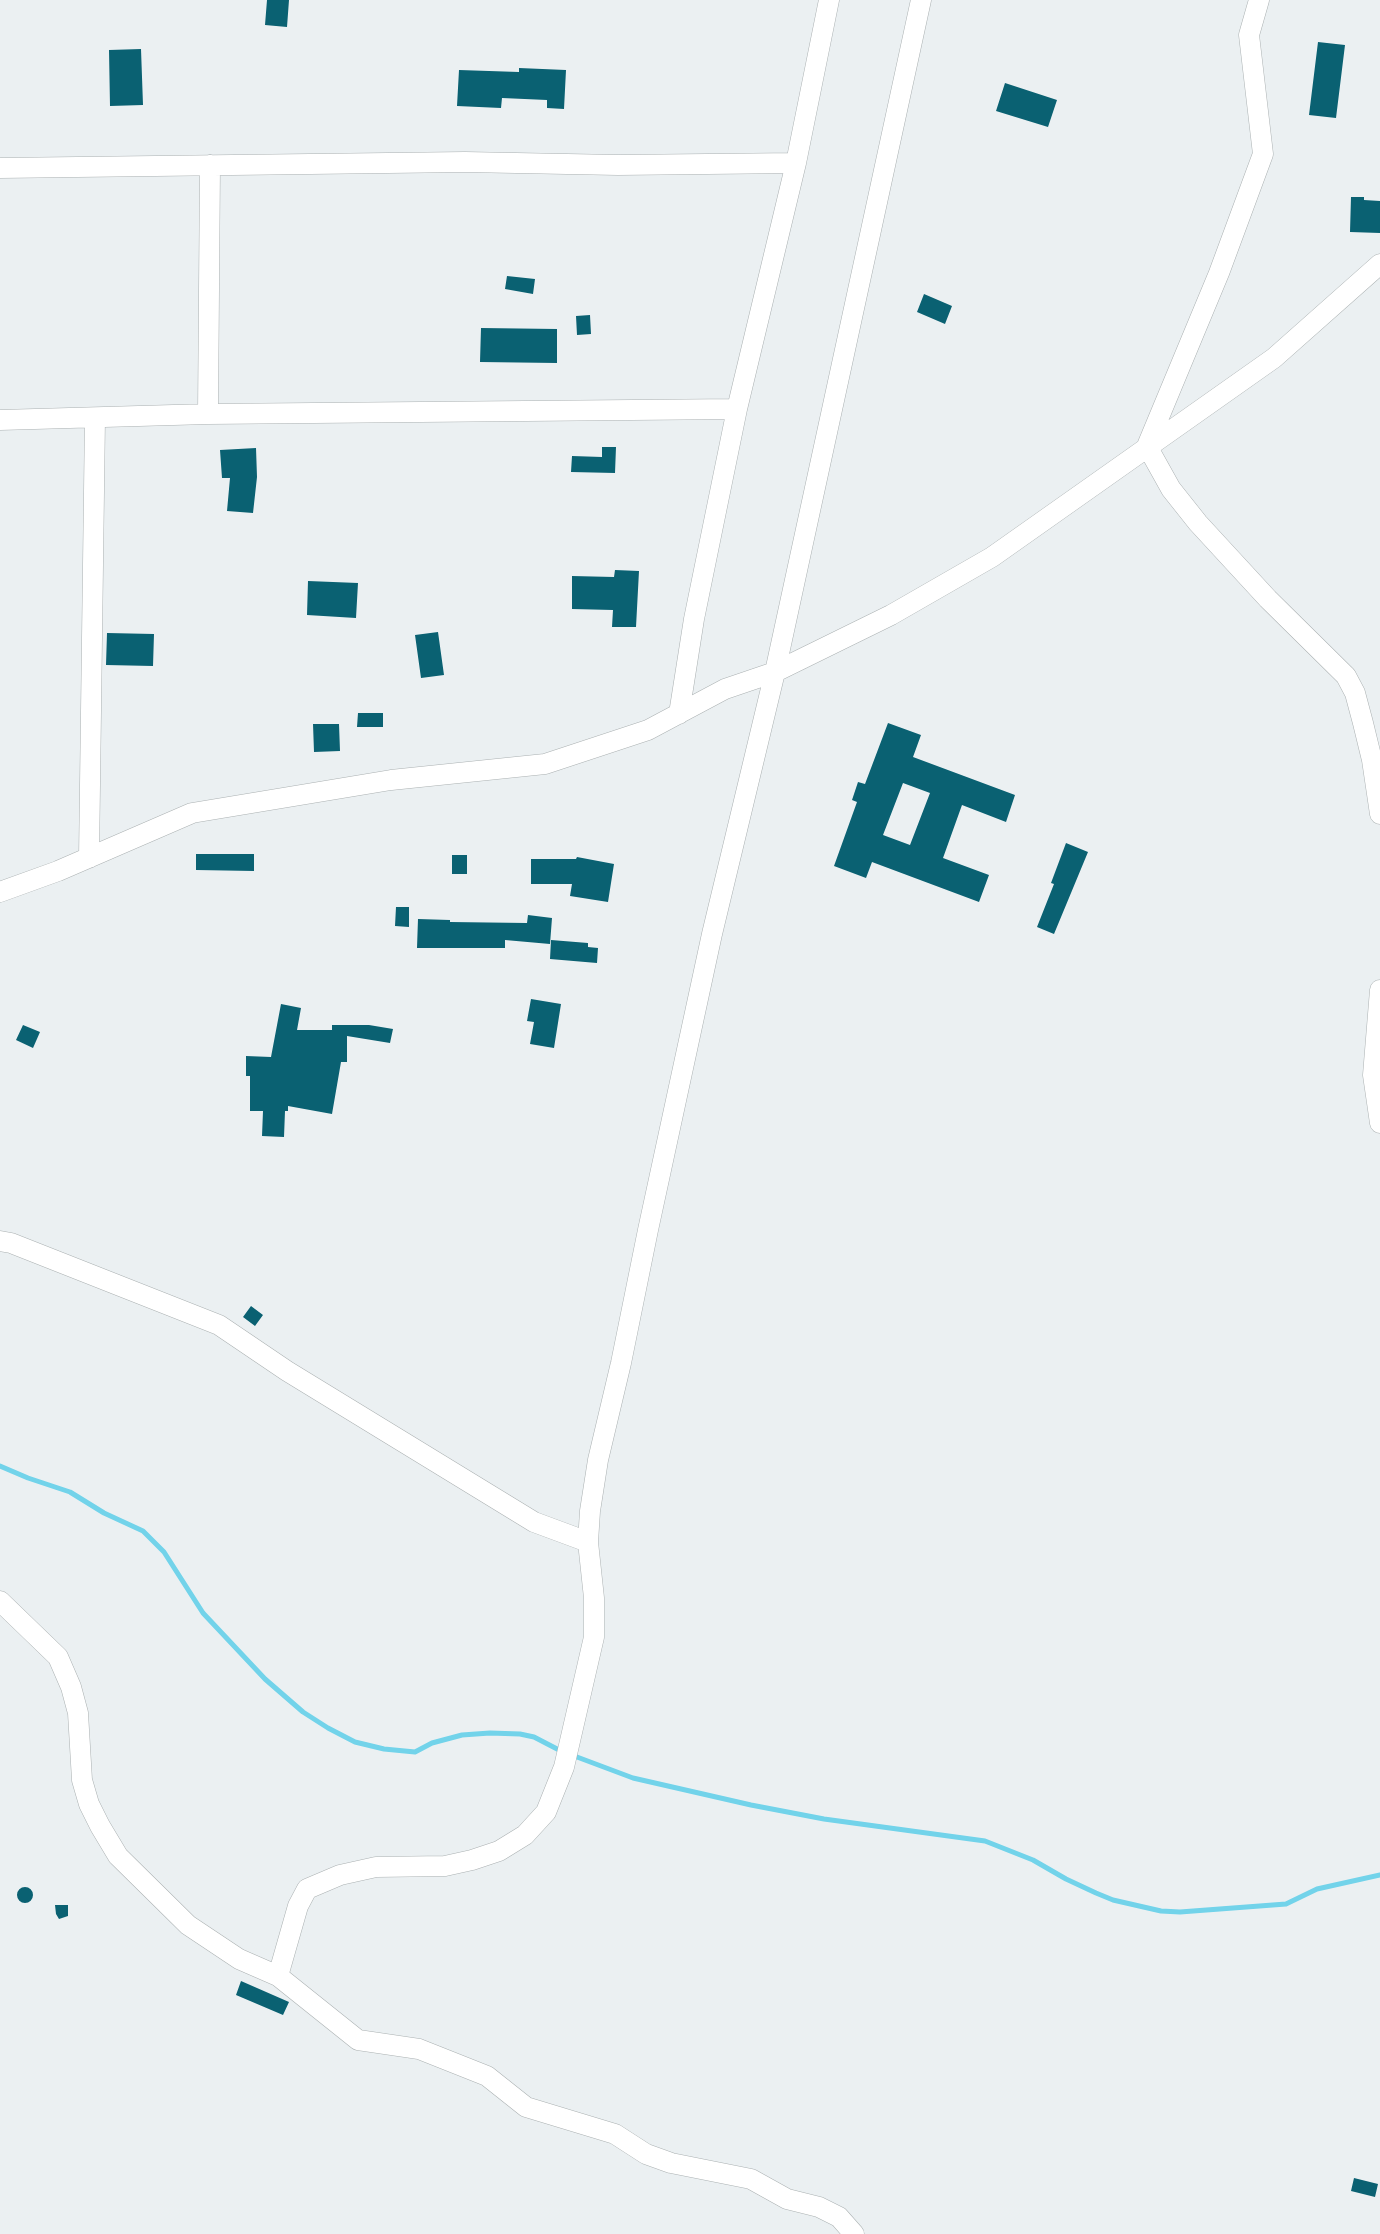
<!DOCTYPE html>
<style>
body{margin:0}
canvas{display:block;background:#ebf0f2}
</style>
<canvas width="1380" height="2234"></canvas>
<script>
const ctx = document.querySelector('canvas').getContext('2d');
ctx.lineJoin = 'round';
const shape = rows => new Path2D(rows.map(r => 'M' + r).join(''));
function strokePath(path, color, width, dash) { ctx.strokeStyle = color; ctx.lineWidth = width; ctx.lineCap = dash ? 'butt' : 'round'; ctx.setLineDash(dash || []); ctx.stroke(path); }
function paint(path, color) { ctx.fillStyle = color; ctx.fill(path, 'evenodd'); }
const stream = shape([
 [0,1466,28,1478,70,1492,104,1513,143,1531,164,1552,203,1613,265,1679,303,1712,328,1728,355,1742,384,1749,415,1752,432,1743,462,1735,490,1733,520,1734,534,1737,561,1751,633,1778,751,1805,824,1819,985,1841,1033,1860,1066,1879,1096,1893,1113,1900,1161,1911,1180,1912,1286,1904,1317,1889,1380,1875]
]);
const building = shape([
 [267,0,289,0,287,27,265,25],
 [1318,42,1345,45,1336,118,1309,115],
 [141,49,143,105,110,106,109,50],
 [519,68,566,70,564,109,547,108,547,100,502,98,501,108,457,106,459,70,519,72],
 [1005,83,1057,100,1048,127,996,111],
 [1351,197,1364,197,1364,200,1380,201,1380,233,1350,232],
 [507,276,535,279,533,294,505,289],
 [924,294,952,306,945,324,917,312],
 [590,315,591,334,577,335,576,316],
 [481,328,557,329,557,363,480,362],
 [602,447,616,447,615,473,571,472,572,456,602,457],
 [256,448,257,477,253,513,227,511,230,478,222,478,220,450],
 [615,570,639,571,636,627,612,627,613,610,572,609,572,576,614,577],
 [308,581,358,583,356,618,307,615],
 [438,632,444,675,421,678,415,635],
 [107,633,154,634,153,666,106,665],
 [358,713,383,713,383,727,357,727],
 [888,723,921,735,913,757,1015,795,1006,822,962,805,943,858,989,875,979,902,872,862,866,878,834,866,857,802,852,800,858,782,865,784],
 [903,783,930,793,910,845,883,835],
 [313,724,339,724,340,751,314,752],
 [1066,843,1088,852,1054,934,1037,927,1054,884,1051,883],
 [196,854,254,854,254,871,196,870],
 [452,855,467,855,467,874,452,874],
 [577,857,614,864,608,902,570,896,572,884,531,884,531,859,576,859],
 [396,907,409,907,409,927,395,926],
 [528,915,552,918,550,944,505,940,505,948,417,948,418,919,450,920,450,922,527,923],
 [551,940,588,943,588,947,598,948,597,963,550,959],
 [531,999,561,1004,554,1048,530,1044,534,1022,527,1021],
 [281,1004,301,1008,297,1030,332,1030,332,1025,369,1025,393,1029,390,1043,347,1036,347,1062,341,1062,332,1114,288,1106,288,1111,285,1111,284,1137,262,1136,263,1111,250,1111,250,1076,246,1076,246,1056,271,1057],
 [23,1025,40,1032,33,1048,16,1040],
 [251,1306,263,1315,255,1326,243,1317],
 '17 1895a8 8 0 1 1 16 0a8 8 0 1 1-16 0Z',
 [55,1905,68,1905,68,1916,59,1919,56,1914],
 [241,1981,289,2002,283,2015,236,1995],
 [1354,2178,1378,2184,1375,2197,1351,2191]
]);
const street = shape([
 [1259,0,1249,35,1263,154,1219,273,1147,446,1171,489,1198,523,1268,599,1346,676,1355,693,1363,723,1372,760,1380,814],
 [0,168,465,162,618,165,796,163],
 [208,414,210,165],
 [0,420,208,414,737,409],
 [679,714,694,619,737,409,796,163,829,0],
 [89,858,95,418],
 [0,892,58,871,192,813,391,780,545,764,648,730,725,689,775,672,891,615,992,557,1274,358,1380,264],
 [1380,990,1373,1075,1380,1123],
 [0,1241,11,1243,219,1325,287,1371,534,1522,588,1542],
 [0,1601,58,1657,71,1687,78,1713,82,1780,89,1804,100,1826,118,1856,188,1925,239,1959,278,1976,358,2040,419,2049,487,2076,526,2107,615,2134,646,2154,671,2163,751,2179,787,2199,819,2207,839,2217,854,2234],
 [278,1976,298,1906,307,1889,340,1875,376,1867,445,1866,472,1860,499,1851,525,1835,546,1812,564,1767,594,1637,594,1598,588,1542,590,1511,598,1460,621,1363,648,1230,712,934,775,672,921,0]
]);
strokePath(stream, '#72d3ea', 5);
paint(building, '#0a6172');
strokePath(street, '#abb1b2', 21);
strokePath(street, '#fff', 20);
</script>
